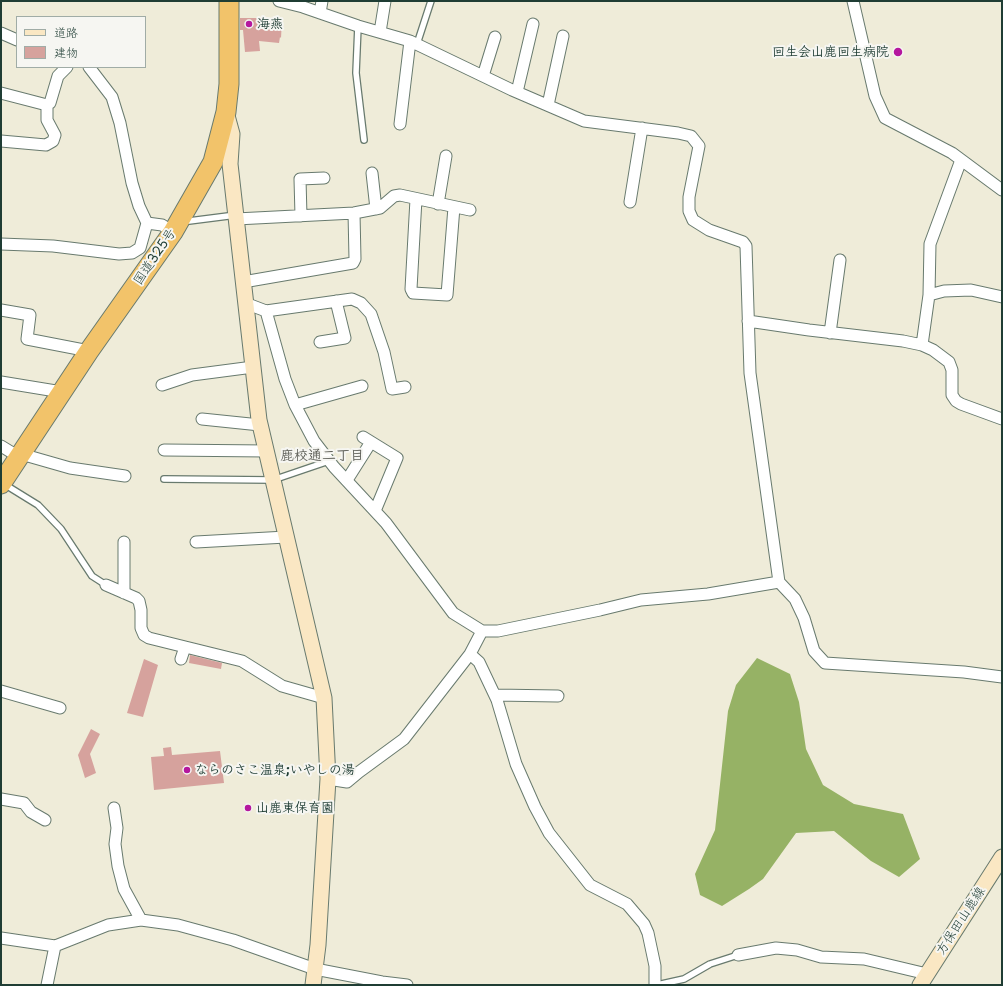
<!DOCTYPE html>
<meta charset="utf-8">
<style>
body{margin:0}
#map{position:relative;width:1003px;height:986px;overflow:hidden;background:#efecd9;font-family:"Playpen Sans","Klee One",sans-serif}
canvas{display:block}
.frame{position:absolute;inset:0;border:2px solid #1f3d34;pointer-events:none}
.legend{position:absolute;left:16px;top:16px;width:130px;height:52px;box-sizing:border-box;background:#f6f6f2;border:1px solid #a0aca6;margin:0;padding:5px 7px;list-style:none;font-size:12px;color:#1f3d34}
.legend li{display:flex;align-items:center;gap:8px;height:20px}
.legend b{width:20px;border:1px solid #a0aca6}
</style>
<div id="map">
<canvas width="1003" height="986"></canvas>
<div class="frame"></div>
<ul class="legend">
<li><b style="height:5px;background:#fae7c3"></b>道路</li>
<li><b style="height:11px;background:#d6a29d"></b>建物</li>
</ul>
</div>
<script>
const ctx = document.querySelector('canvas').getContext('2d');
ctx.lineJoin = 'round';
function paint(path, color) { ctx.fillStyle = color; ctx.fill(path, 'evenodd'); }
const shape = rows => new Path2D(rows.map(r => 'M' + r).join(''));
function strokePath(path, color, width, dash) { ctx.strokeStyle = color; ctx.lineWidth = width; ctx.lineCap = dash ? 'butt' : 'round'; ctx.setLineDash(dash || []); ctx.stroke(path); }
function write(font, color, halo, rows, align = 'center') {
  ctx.font = font + ' "Playpen Sans","Klee One",sans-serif'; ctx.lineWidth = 4; ctx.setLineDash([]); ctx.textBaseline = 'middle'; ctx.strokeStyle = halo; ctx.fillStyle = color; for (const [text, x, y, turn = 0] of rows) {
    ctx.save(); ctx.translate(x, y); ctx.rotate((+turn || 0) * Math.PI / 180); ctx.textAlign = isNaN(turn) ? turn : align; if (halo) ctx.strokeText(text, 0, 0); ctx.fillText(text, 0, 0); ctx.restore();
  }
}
const forest = shape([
 [757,658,790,674,799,702,806,749,823,785,854,804,903,814,920,859,899,877,871,861,834,831,796,833,763,879,749,889,722,906,700,895,695,874,715,830,728,711,736,685]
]);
const building = shape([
 [240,18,266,18,282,20,281,38,280,37,279,43,259,41,260,51,245,52,243,30,240,30],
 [190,655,222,663,221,669,189,663],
 [144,659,158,665,143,717,127,713],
 [91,729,100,734,90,754,96,773,85,778,78,755],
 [171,747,172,755,220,751,224,783,154,790,151,757,164,756,163,748]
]);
const lane = shape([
 [358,26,356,73,364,140],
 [417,44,431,1],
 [183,218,189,221,236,215],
 [164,479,273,480,329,461],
 [4,484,38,505,61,529,92,576,106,585],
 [657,985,684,979,710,964,738,955]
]);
const street = shape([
 [279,1,303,7,358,26,410,41,512,90,584,121,678,133,691,136,699,146,689,197,689,211,693,220,709,230,743,242,746,246,750,373,779,582,795,599,804,618,814,651,825,663,964,672,1002,677],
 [853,1,875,96,885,118,952,153,1002,190],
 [320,13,322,1],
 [380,32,385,1],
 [1,33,17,40],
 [89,67,112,97,120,123,132,183,139,206,147,223,162,225,173,232],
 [483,76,495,37],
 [517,92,533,24],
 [1,93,47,105],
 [548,105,563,36],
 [400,124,410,41],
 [1,141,46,145,53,141,55,135,47,120,47,105,50,103,58,76,67,67],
 [372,173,376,209],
 [416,199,411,289,413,293,447,295,454,207],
 [630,202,642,128],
 [438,204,446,156],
 [301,216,300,179,324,178],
 [236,219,354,213,380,208,394,196,400,195,470,210],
 [1,244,53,246,119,254,132,253,140,248,147,223],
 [243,282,353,263,355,259,354,213],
 [929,295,944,291,971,290,1002,297],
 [245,303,266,311,285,379,295,405,314,441,334,467,386,523,453,613,482,631,498,631,600,610,641,600,708,594,779,582],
 [1,310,30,315,27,339,89,351],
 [266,311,352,299,361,303,371,314,384,352,392,389,405,387],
 [748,321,809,330,903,341,922,345,933,350,949,362,952,370,952,395,956,401,961,404,1002,419],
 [830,333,840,260],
 [320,342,345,338,336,301],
 [922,345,929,295,930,244,961,160],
 [1,382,62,392],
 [162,385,192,375,253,367],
 [295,405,362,386],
 [202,419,260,425],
 [363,437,397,458,375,511],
 [1,446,19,457],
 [164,450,267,451],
 [21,454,70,468,125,476],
 [347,480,371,442],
 [124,542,124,593],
 [196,542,286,537],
 [106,585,136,598,139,601,141,610,141,628,144,635,149,638,242,661,282,686,324,698],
 [470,654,479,662,497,700,516,764,535,807,549,833,590,885,627,904,644,924,648,933,655,966,655,985],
 [181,659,185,647],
 [1,691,60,708],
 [495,695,558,696],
 [328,779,347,782,359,772,404,739,470,654,482,631],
 [1,799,24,803,31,812,45,820],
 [114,808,117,828,115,844,118,866,124,889,141,920],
 [1,938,55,946,108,925,141,920,178,925,233,940,315,969,382,982,407,985],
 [738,955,776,948,797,950,821,957,864,959,927,974],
 [47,985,55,946]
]);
const secondary = shape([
 [226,112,232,134,230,164,259,420,324,698,328,779,318,945,313,985],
 [920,985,1002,857]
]);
const highway = shape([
 [1,484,89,351,173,232,213,162,226,112,229,84,229,1]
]);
const markers = [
 [249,24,4,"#b5179e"],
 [898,52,5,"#b5179e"],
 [187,770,4,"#b5179e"],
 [248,808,4,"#b5179e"]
];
const poiNames = [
 ["海燕",257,24],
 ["回生会山鹿回生病院",889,52,"right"],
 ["ならのさこ温泉;いやしの湯",195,770],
 ["山鹿東保育園",256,808]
];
const streetNames = [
 ["国道325号",155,257,-56],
 ["方保田山鹿線",961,921,-57]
];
const neighbourhoodNames = [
 ["鹿校通二丁目",322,456]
];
paint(forest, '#96b265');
paint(building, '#d6a29d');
strokePath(lane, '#687a6e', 8);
strokePath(street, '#687a6e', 13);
strokePath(secondary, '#687a6e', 17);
strokePath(highway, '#687a6e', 21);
strokePath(lane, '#fff', 5.5);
strokePath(street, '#fff', 11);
strokePath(secondary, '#fae7c3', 15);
strokePath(highway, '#f2c36a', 19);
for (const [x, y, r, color] of markers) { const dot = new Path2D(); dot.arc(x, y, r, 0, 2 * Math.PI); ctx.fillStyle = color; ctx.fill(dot); strokePath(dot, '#f6f6f2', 1.5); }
write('bold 13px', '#1f3d34', '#f6f6f2', poiNames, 'left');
write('13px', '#1f3d34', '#f6f6f2', streetNames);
write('bold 14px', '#5f6059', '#f6f6f2', neighbourhoodNames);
</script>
